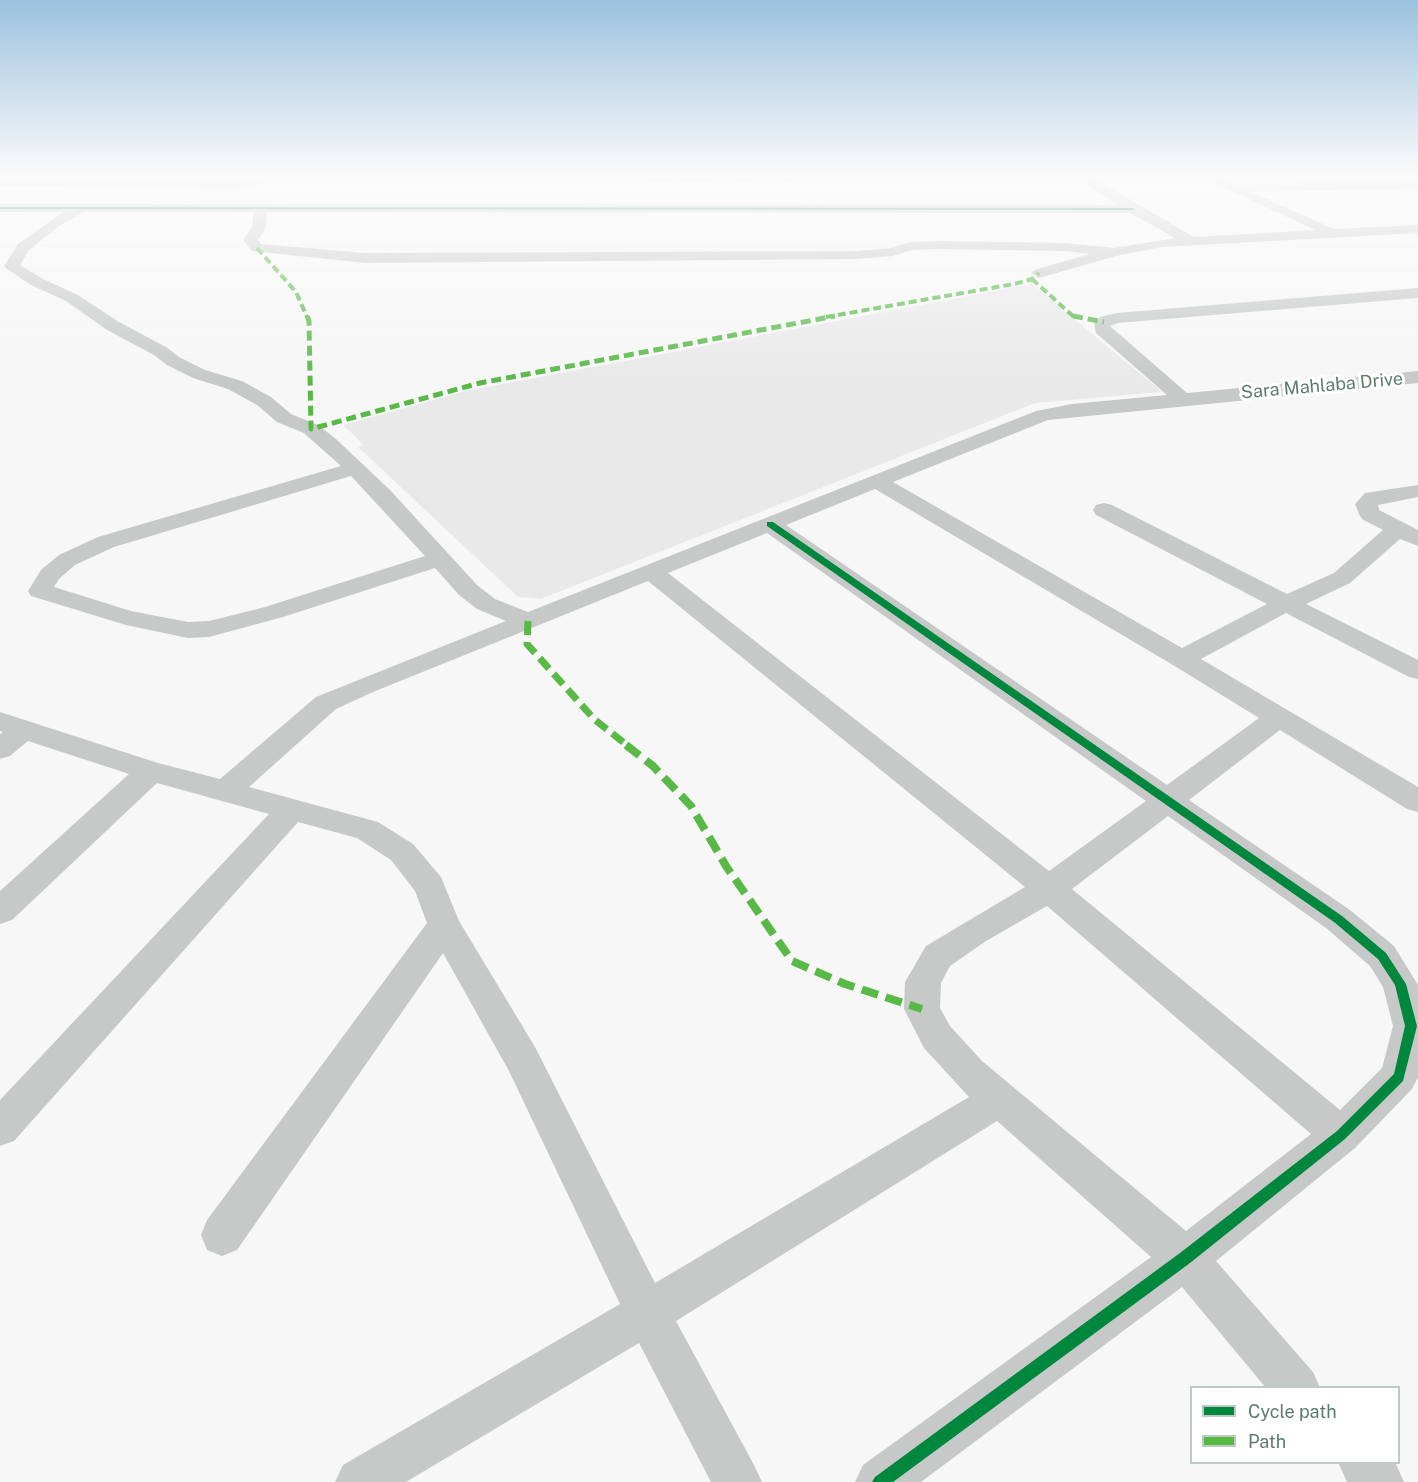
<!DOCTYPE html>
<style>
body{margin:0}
#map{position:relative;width:1418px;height:1482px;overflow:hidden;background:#f7f7f7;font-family:"Public Sans",sans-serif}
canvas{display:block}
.legend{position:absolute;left:1190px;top:1386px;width:210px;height:78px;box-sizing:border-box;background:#fff;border:2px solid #bfcac5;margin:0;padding:8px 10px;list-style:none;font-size:18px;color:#5e7b6e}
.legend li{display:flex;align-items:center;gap:12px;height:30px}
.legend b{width:30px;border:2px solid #bfcac5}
</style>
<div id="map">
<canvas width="1418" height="1482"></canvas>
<ul class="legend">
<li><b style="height:8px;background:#00873e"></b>Cycle path</li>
<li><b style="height:8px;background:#58b947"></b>Path</li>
</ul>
</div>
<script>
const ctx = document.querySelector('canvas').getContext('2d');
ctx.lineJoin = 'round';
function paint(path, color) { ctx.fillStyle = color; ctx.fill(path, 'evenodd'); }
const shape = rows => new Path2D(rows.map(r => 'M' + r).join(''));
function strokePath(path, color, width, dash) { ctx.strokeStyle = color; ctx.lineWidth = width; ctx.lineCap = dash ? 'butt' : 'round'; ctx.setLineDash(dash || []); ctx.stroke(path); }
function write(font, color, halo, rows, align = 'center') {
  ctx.font = font + ' "Public Sans",sans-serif'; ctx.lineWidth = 6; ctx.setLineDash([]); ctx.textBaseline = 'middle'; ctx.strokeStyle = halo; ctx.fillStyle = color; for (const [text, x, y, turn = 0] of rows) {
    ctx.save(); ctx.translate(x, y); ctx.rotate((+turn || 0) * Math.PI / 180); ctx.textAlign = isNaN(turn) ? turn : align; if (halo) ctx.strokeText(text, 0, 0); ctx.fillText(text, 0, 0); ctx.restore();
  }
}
const built = shape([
 [1032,284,1162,392,1035,403,541,599,518,597,358,447,364,445,343,425,466,391]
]);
const minor = shape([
 [268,175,296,175,290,179,236,188,0,186,0,181,5,180,236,180,268,175],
 [301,175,1020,175,1026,179,1020,183,331,181,307,179,301,175],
 [1073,175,1088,175,1194,237,1315,230,1197,175,1213,175,1234,184,1418,180,1418,188,1251,192,1334,229,1418,225,1418,233,1162,247,1116,256,1039,278,1031,273,1034,270,1090,254,1064,251,939,249,912,250,893,256,856,259,365,263,252,251,243,240,252,227,254,212,83,212,59,226,29,250,20,265,43,279,78,295,119,322,166,347,179,357,205,370,242,381,271,397,291,414,318,425,336,439,390,490,477,585,495,599,528,612,1036,411,1072,404,1167,395,1096,333,1094,324,1100,317,1117,313,1418,288,1418,298,1118,323,1110,326,1187,393,1418,371,1418,383,1048,420,893,482,1182,648,1267,604,1096,515,1093,510,1096,505,1104,503,1112,505,1287,594,1334,573,1383,530,1362,519,1359,514,1355,504,1365,493,1418,485,1418,497,1378,505,1379,510,1418,530,1418,546,1400,539,1350,583,1306,604,1418,660,1418,679,1409,677,1286,613,1201,659,1418,787,1418,812,1407,809,1280,730,1189,800,1350,910,1394,946,1418,985,1418,1077,1412,1089,1355,1148,1216,1261,1313,1372,1320,1388,1266,1388,1182,1287,921,1482,855,1482,863,1465,1151,1257,997,1121,676,1321,754,1465,762,1482,711,1482,639,1343,406,1482,335,1482,343,1465,620,1304,509,1071,443,953,237,1250,222,1256,207,1250,201,1235,207,1220,427,923,415,891,391,860,357,838,298,822,14,1141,0,1146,0,1100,269,814,157,783,12,920,0,924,0,891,129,774,28,741,10,756,0,759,0,734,3,732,0,731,0,712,158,763,220,779,316,697,506,621,477,609,459,595,435,568,283,617,209,637,188,638,126,625,31,596,28,591,41,570,59,555,98,537,341,466,304,433,277,422,257,405,228,389,193,378,167,365,154,355,107,330,66,301,31,285,7,269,4,266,18,244,63,212,0,212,0,204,1117,205,1073,175],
 [267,212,1130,213,1175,238,1114,248,1064,243,939,241,910,242,891,248,856,251,365,253,261,244,258,240,266,227,267,212],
 [351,476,425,556,265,607,209,621,188,622,131,611,54,587,59,579,75,565,114,547,351,476],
 [875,489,1173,665,1259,718,1167,785,786,525,875,489],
 [767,533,1146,801,1049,871,668,573,767,533],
 [648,581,1025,887,926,946,905,982,904,1009,924,1048,969,1097,655,1283,535,1047,459,921,441,877,413,844,378,822,249,787,336,709,373,692,648,581],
 [1168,816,1326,928,1370,966,1383,987,1393,1026,1382,1068,1340,1110,1072,889,1168,816],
 [1047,906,1311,1134,1186,1231,982,1061,950,1026,940,1008,941,983,950,966,986,941,1047,906],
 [1338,1462,1395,1462,1404,1482,1347,1482,1338,1462]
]);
const quietFar3 = shape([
 [257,248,296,292,307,317],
 [1032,279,1074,317],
 [826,317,1014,284,1032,279,1039,273]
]);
const quietFar2 = shape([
 [307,316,309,321,311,429,480,383,835,316],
 [1073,316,1104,322]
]);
const quietFar1 = shape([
 [528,621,527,644,595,720,628,746]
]);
const quiet = shape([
 [626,745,653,766,691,806,726,866,792,961,845,984,922,1009]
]);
const cycleway = shape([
 [0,207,1133,208,1135,209,1133,210,0,209,0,207],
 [767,522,773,522,1342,916,1386,953,1406,984,1417,1026,1403,1081,1345,1139,1190,1263,893,1482,872,1482,875,1477,1180,1253,1337,1131,1394,1074,1405,1026,1395,985,1378,959,1334,922,767,526,767,522]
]);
const farStreetnames = [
 ["Sara Mahlaba Drive",1322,386,-5]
];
paint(built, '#e8e9e8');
paint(minor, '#c6c9c7');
strokePath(quietFar3, '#58b947', 4, [8, 4]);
strokePath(quietFar2, '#58b947', 5, [10, 5]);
strokePath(quietFar1, '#58b947', 7, [14, 7]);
strokePath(quiet, '#58b947', 8, [17, 8]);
paint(cycleway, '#00873e');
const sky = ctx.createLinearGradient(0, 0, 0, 382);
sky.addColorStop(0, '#9cc2de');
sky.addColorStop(0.46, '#fbfbfb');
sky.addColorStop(1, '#fbfbfb00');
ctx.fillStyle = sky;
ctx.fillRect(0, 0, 1418, 382);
write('18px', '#5e7b6e', '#fff', farStreetnames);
</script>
